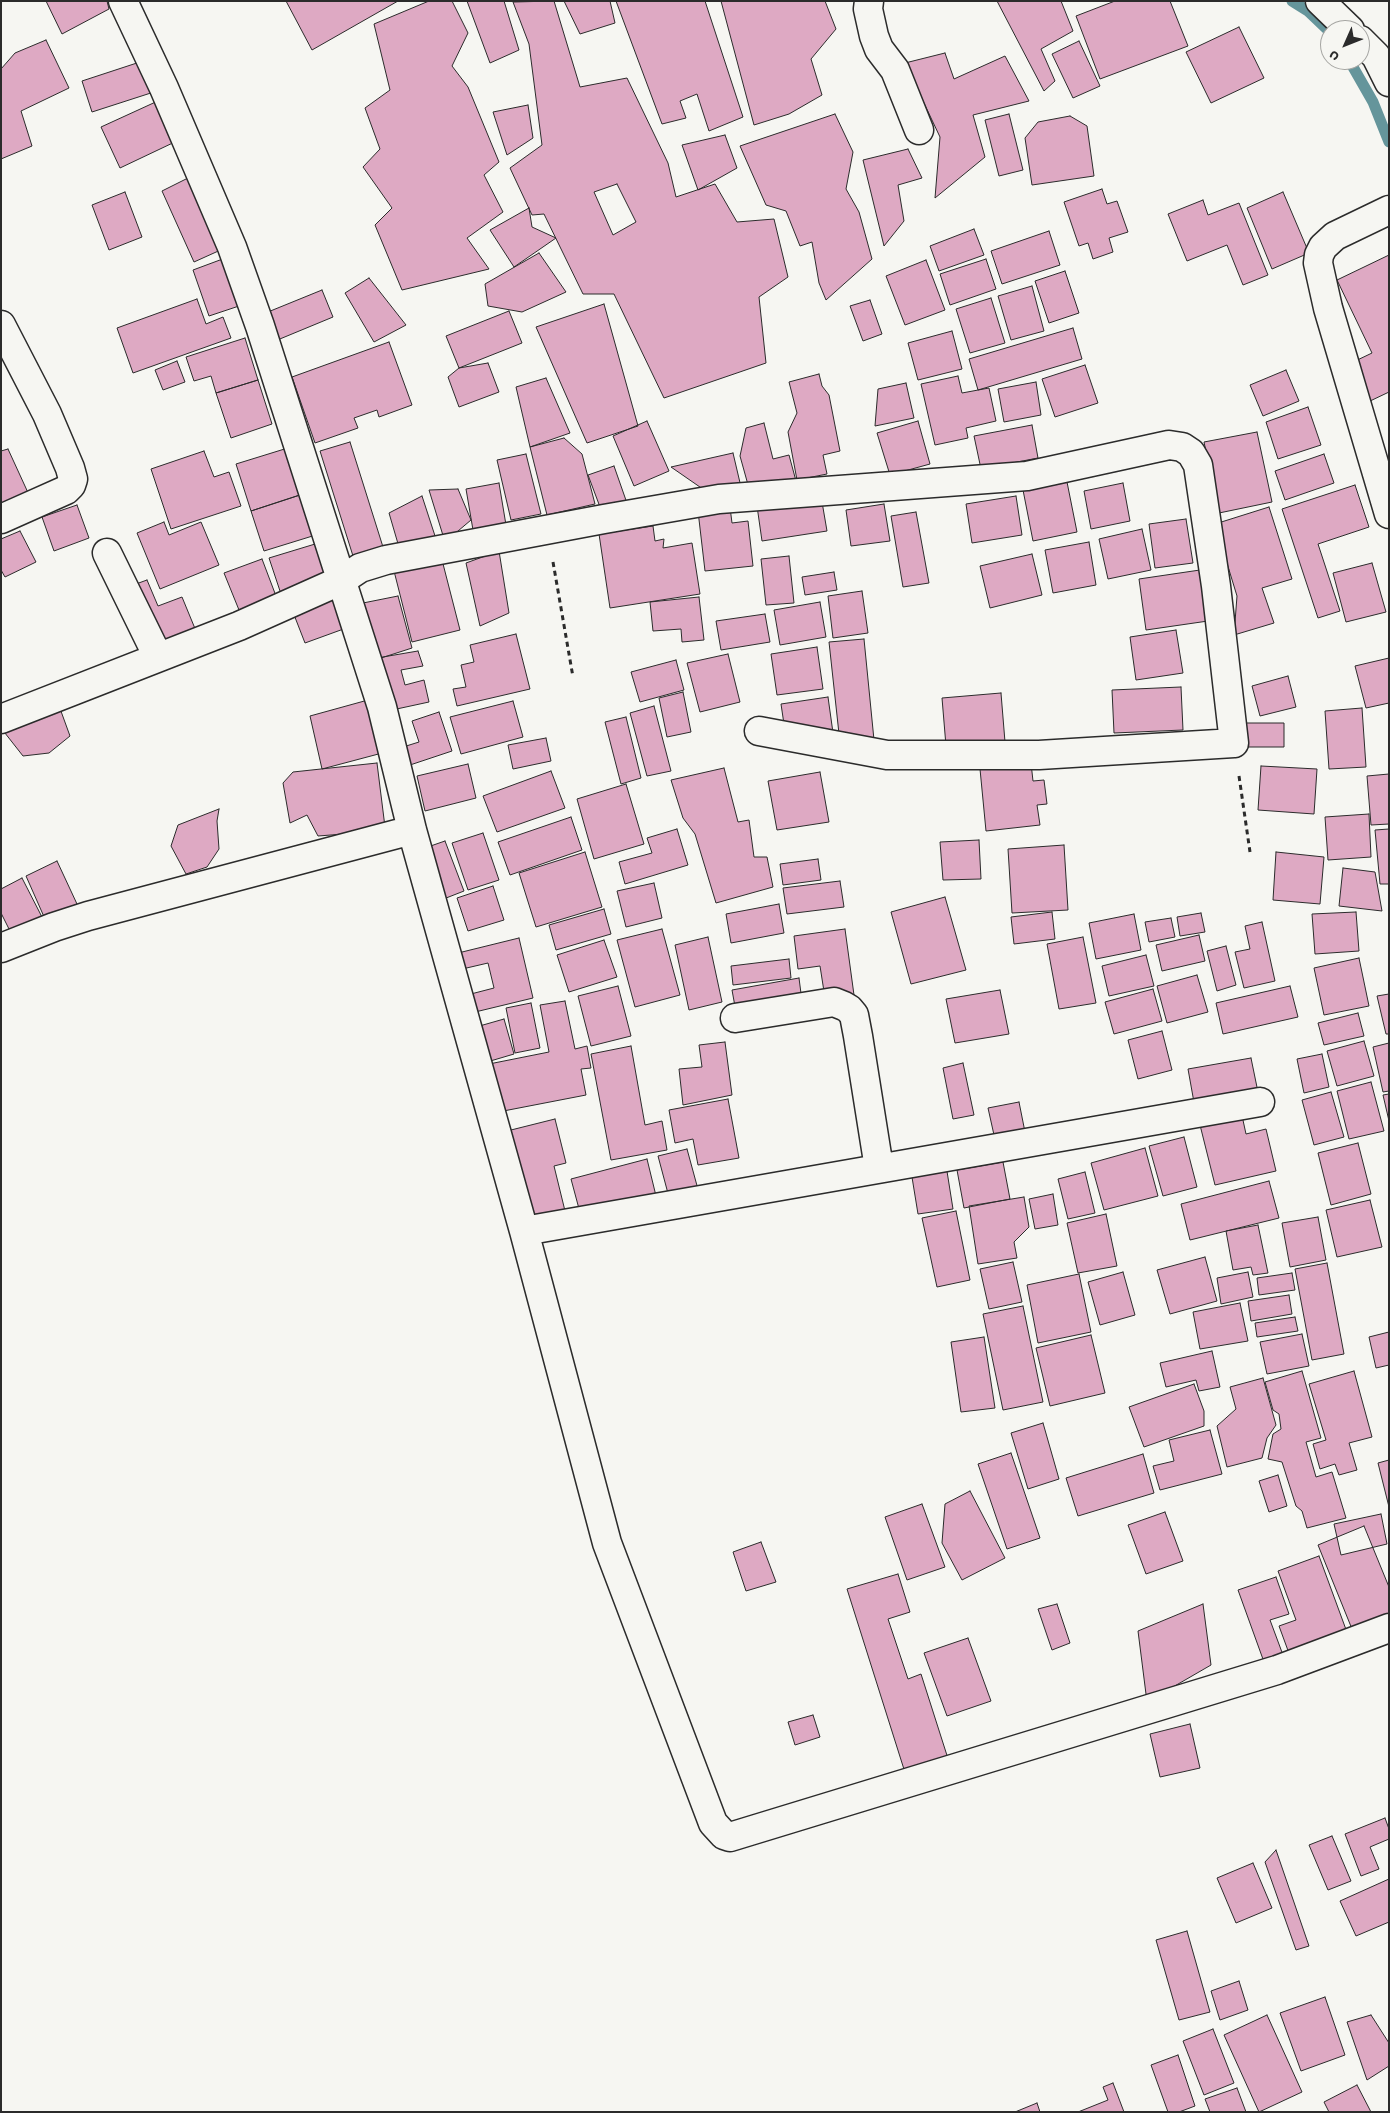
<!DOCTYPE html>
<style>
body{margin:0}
#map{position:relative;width:1390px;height:2113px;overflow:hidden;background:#f6f6f2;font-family:"Gochi Hand",sans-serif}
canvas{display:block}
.frame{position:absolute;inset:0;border:2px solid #2b2b2b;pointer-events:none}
.north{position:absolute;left:1320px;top:20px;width:50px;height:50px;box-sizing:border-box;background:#f6f6f2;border:1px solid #a5a5a2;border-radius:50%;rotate:226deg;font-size:14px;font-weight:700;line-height:20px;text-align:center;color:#2b2b2b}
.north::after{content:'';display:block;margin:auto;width:18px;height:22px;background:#2b2b2b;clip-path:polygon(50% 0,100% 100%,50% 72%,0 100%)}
</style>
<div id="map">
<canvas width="1390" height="2113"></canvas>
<div class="frame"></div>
<div class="north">U</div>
</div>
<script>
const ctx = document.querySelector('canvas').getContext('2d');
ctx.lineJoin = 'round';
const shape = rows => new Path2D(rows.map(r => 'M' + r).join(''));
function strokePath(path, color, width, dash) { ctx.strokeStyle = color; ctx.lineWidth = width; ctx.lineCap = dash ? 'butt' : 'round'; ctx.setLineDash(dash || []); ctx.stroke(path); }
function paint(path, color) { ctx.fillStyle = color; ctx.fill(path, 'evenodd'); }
const stream = shape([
 [1292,1,1308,11,1330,32],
 [1349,60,1373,102,1389,142]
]);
const building = shape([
 [46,1,107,1,109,9,62,34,46,1],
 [286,1,398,1,312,50,286,1],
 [429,1,452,1,468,33,452,66,468,87,499,162,484,175,503,212,467,238,489,269,402,290,375,225,392,208,363,167,380,149,365,108,390,90,374,24,429,1],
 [467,1,504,1,519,50,490,63,467,1],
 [554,1,580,87,627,78,668,163,676,197,715,184,737,222,774,219,788,277,759,297,766,363,664,398,614,294,583,294,544,214,532,215,510,168,542,145,529,44,513,2,554,1],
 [564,1,610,1,615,23,580,34,564,1],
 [616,1,705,1,743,117,709,131,697,94,680,101,686,118,662,124,616,1],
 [721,1,825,1,836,29,811,59,822,95,789,114,754,125,721,1],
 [997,1,1061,1,1073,31,1041,49,1055,81,1044,91,997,1],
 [1115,1,1170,1,1188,46,1100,79,1076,16,1115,1],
 [1239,27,1264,78,1211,103,1186,52,1239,27],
 [46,40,69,88,21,111,32,146,1,159,1,69,15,53,46,40],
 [1079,41,1100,86,1073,98,1052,54,1079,41],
 [945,53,954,79,1005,56,1029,101,973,115,985,157,935,198,940,137,905,63,945,53],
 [146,60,157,91,92,112,82,81,146,60],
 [160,100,179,140,120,168,101,127,160,100],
 [528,105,533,138,507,155,493,112,528,105],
 [835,114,853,152,846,189,859,212,872,259,826,300,819,283,812,242,800,246,786,211,766,205,740,146,835,114],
 [1009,114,1023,170,999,176,985,120,1009,114],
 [1070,116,1087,126,1094,176,1032,185,1025,138,1038,122,1070,116],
 [725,135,737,168,698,190,682,145,725,135],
 [908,149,922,178,898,185,904,221,884,246,863,160,908,149],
 [192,176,225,248,194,262,162,191,192,176],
 [617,184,636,222,613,235,594,192,617,184],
 [1102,189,1107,204,1117,201,1128,232,1109,238,1113,252,1093,259,1088,243,1079,246,1064,202,1102,189],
 [125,192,142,237,109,250,92,205,125,192],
 [1283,192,1309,253,1272,269,1247,208,1283,192],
 [1203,200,1208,215,1239,203,1268,275,1243,285,1227,245,1187,261,1168,214,1203,200],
 [529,208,532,227,556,238,514,267,490,230,529,208],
 [974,229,984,255,939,271,930,246,974,229],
 [1049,231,1060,265,1002,284,991,251,1049,231],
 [539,253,566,292,522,312,488,306,485,284,539,253],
 [1389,255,1389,392,1368,402,1349,364,1372,353,1337,280,1389,255],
 [228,257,245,304,209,316,193,270,228,257],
 [986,259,996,289,950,305,940,274,986,259],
 [926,260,945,310,905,325,886,276,926,260],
 [1065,271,1079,313,1049,323,1035,281,1065,271],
 [369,278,406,325,374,342,345,293,369,278],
 [1032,286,1044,331,1011,340,998,296,1032,286],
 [322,290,333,317,275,341,263,314,322,290],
 [991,298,1005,343,970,353,956,309,991,298],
 [197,299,206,324,223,317,231,338,133,373,117,328,197,299],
 [870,300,882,334,863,341,850,306,870,300],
 [604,304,638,426,587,443,536,327,604,304],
 [509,311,522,343,459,368,446,336,509,311],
 [1073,328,1082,359,978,390,969,359,1073,328],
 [952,331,962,369,918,380,908,343,952,331],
 [245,338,258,380,216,393,211,376,194,381,186,357,245,338],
 [389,342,412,405,379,417,377,410,354,418,358,428,315,443,292,377,389,342],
 [177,361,185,382,163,390,155,370,177,361],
 [488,363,499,392,459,407,448,377,459,368,488,363],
 [1085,365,1098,403,1055,417,1042,379,1085,365],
 [1286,370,1299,401,1263,416,1250,385,1286,370],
 [819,374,822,386,829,395,840,451,823,455,827,474,797,480,788,432,797,413,789,382,819,374],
 [958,376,962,393,989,388,996,421,966,428,968,438,935,445,921,384,958,376],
 [546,378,570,433,530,447,516,387,546,378],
 [258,380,272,424,231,438,216,393,258,380],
 [1036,382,1041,415,1004,422,998,389,1036,382],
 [906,383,914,418,875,426,878,389,906,383],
 [1308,407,1321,445,1278,459,1266,422,1308,407],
 [647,421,669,471,634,486,613,436,647,421],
 [918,421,930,464,890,475,877,433,918,421],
 [764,423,773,459,789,455,796,481,750,492,740,456,746,428,764,423],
 [1032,425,1038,458,981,469,974,436,1032,425],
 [1257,432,1272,502,1219,513,1204,442,1257,432],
 [564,438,582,454,595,504,547,515,530,447,564,438],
 [350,442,383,547,353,556,320,451,350,442],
 [291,447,306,493,251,511,236,464,291,447],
 [8,449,30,497,1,510,1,451,8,449],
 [204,451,214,477,229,472,241,506,171,529,151,469,204,451],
 [733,453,741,487,710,494,671,467,733,453],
 [526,454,541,514,511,520,497,460,526,454],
 [1324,454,1334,483,1285,500,1275,471,1324,454],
 [614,466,628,506,603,515,588,475,614,466],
 [1067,482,1077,532,1033,541,1023,490,1067,482],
 [499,483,506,525,473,530,466,489,499,483],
 [1123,483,1130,521,1091,529,1084,491,1123,483],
 [1355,485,1369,527,1318,544,1340,611,1318,618,1282,509,1355,485],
 [458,489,471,520,445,542,429,490,458,489],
 [306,493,319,534,264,551,251,511,306,493],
 [422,496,437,542,401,554,389,513,422,496],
 [821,496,827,531,762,541,757,506,821,496],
 [1016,496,1022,535,972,543,966,504,1016,496],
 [884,504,890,541,851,546,846,510,884,504],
 [77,505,89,538,54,551,42,517,77,505],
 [730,507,732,523,748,521,753,566,705,571,698,511,730,507],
 [1269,507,1292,579,1262,588,1274,623,1234,635,1237,596,1215,524,1269,507],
 [916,512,929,583,903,587,891,516,916,512],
 [1186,519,1193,563,1155,568,1149,524,1186,519],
 [164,522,169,535,201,522,219,565,160,589,137,533,164,522],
 [653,526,655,541,664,539,663,548,692,543,700,594,610,608,599,534,653,526],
 [1142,529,1151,570,1108,579,1099,539,1142,529],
 [20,531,36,562,5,577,1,570,1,539,20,531],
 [325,541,336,577,281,594,269,558,325,541],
 [1089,542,1096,585,1053,593,1045,550,1089,542],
 [499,551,509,613,480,626,466,563,499,551],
 [1032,554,1042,595,990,608,980,566,1032,554],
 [441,556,460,630,412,642,393,567,441,556],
 [789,556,794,603,766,605,761,559,789,556],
 [262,559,276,596,239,610,224,573,262,559],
 [1372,563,1386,612,1346,622,1333,573,1372,563],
 [1200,570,1208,621,1146,630,1139,579,1200,570],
 [834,572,837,590,805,595,802,577,834,572],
 [147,580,158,606,182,597,196,631,162,645,136,584,147,580],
 [336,591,349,627,305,643,291,607,336,591],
 [862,591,868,633,833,638,828,596,862,591],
 [398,596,412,648,378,659,363,603,398,596],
 [699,597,704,640,682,642,681,629,653,631,650,602,699,597],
 [820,602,826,637,780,645,774,610,820,602],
 [765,614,770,642,721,650,716,621,765,614],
 [1176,630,1183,673,1136,680,1130,637,1176,630],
 [516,634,530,689,457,706,453,689,466,687,461,665,474,662,470,645,516,634],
 [864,639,874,740,840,743,829,642,864,639],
 [817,647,823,689,777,695,771,654,817,647],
 [418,651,423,666,401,670,405,685,424,680,429,702,392,710,371,659,418,651],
 [728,654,740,702,700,712,687,663,728,654],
 [1389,658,1389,703,1366,708,1355,666,1389,658],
 [676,660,684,690,640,702,631,672,676,660],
 [1288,676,1296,707,1260,716,1252,686,1288,676],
 [1181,687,1183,730,1114,733,1112,690,1181,687],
 [683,692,691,732,667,737,659,698,683,692],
 [1001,693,1005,742,946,746,942,698,1001,693],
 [828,697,834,740,785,731,781,704,828,697],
 [368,700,386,752,322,769,310,716,368,700],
 [513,701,523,737,461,754,450,717,513,701],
 [58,703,70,736,49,753,23,756,1,728,58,703],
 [654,706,671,771,647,776,630,713,654,706],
 [1362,708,1366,767,1329,769,1325,711,1362,708],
 [439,712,452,751,410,765,403,747,419,742,412,721,439,712],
 [626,717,641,778,621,784,605,722,626,717],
 [1241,723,1284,723,1284,747,1241,747,1241,723],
 [546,738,551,761,513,769,508,745,546,738],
 [377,763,385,827,344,834,318,836,307,815,290,823,283,783,293,772,377,763],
 [1031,763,1033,781,1044,780,1047,804,1037,805,1040,825,986,831,980,769,1031,763],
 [468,764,476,798,425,811,417,776,468,764],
 [1261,766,1317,769,1314,814,1258,810,1261,766],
 [724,768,738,822,749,820,754,857,767,857,773,887,716,903,695,834,683,818,671,780,724,768],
 [551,771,565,808,497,832,483,796,551,771],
 [820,772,829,822,777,830,768,781,820,772],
 [1389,774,1389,824,1371,825,1367,776,1389,774],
 [626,784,644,844,594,859,577,799,626,784],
 [219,809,217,821,219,849,207,867,186,874,171,846,178,825,219,809],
 [1369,814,1371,857,1328,860,1325,817,1369,814],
 [571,817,582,850,510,875,498,842,571,817],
 [677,829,688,865,625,884,619,862,652,853,647,838,677,829],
 [1389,829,1389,884,1380,884,1375,830,1389,829],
 [483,833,499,880,468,890,452,843,483,833],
 [979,840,981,879,943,880,940,842,979,840],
 [445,841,464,891,441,900,422,849,445,841],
 [1064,845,1068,910,1012,913,1008,849,1064,845],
 [585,852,602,907,536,927,519,873,585,852],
 [1276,852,1324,857,1320,904,1273,900,1276,852],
 [818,859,821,880,783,885,780,864,818,859],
 [57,861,77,904,45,919,26,876,57,861],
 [1343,868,1375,872,1382,911,1339,906,1343,868],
 [22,878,43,919,12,935,1,913,1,889,22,878],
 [840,881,844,907,787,914,783,888,840,881],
 [654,883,662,918,626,927,617,891,654,883],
 [493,886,504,920,468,931,457,898,493,886],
 [945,897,966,970,911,984,891,912,945,897],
 [779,904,784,933,731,943,726,914,779,904],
 [604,909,611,934,556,950,549,925,604,909],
 [1052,912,1055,939,1014,944,1011,917,1052,912],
 [1356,912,1359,951,1315,954,1312,914,1356,912],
 [1201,913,1205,932,1180,936,1177,917,1201,913],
 [1134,914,1141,950,1096,959,1089,923,1134,914],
 [1171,918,1175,937,1149,942,1145,922,1171,918],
 [1262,922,1275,981,1244,988,1235,952,1250,949,1245,926,1262,922],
 [662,929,680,995,635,1007,617,940,662,929],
 [845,929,854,995,825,998,820,966,798,969,794,936,845,929],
 [1199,935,1205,961,1162,971,1156,945,1199,935],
 [708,937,722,1002,689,1010,675,945,708,937],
 [1083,937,1096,1003,1059,1009,1047,944,1083,937],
 [519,938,533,998,471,1013,467,995,494,988,488,963,458,970,454,954,519,938],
 [604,940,617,977,569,992,557,955,604,940],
 [1226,946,1236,985,1217,991,1207,951,1226,946],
 [1146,955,1154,986,1109,996,1102,966,1146,955],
 [1359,958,1369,1006,1324,1015,1314,968,1359,958],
 [789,959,791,978,733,985,731,966,789,959],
 [1197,975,1208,1012,1167,1023,1157,986,1197,975],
 [799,978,802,1001,736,1012,732,990,799,978],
 [618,986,631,1036,591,1046,578,996,618,986],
 [1290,986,1298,1017,1223,1034,1216,1003,1290,986],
 [1153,989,1162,1021,1114,1034,1105,1002,1153,989],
 [1000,990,1009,1034,955,1043,946,999,1000,990],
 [1389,994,1389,1034,1386,1034,1377,996,1389,994],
 [565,1001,575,1049,587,1046,591,1068,581,1069,586,1095,493,1113,484,1065,549,1052,540,1005,565,1001],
 [531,1003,540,1048,515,1053,506,1008,531,1003],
 [1358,1013,1364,1036,1324,1045,1318,1023,1358,1013],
 [504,1019,514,1054,487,1062,476,1027,504,1019],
 [1162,1031,1172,1070,1138,1079,1128,1040,1162,1031],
 [1364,1041,1374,1076,1337,1086,1327,1051,1364,1041],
 [725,1042,732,1095,683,1105,679,1069,702,1067,699,1045,725,1042],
 [1389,1043,1389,1091,1383,1092,1373,1047,1389,1043],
 [631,1046,645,1125,662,1121,667,1150,611,1160,591,1054,631,1046],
 [1322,1054,1329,1087,1304,1093,1297,1059,1322,1054],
 [1251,1058,1259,1097,1195,1108,1188,1069,1251,1058],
 [963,1063,974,1115,953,1119,943,1068,963,1063],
 [1371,1082,1384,1131,1349,1139,1337,1091,1371,1082],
 [1331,1092,1344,1137,1314,1145,1302,1100,1331,1092],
 [1389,1094,1389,1121,1383,1095,1389,1094],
 [728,1099,739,1158,698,1165,693,1139,675,1143,669,1110,728,1099],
 [1019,1102,1026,1137,996,1144,988,1108,1019,1102],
 [1241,1111,1246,1134,1266,1129,1276,1171,1215,1185,1199,1121,1241,1111],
 [555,1119,566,1163,554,1166,566,1215,528,1225,503,1132,555,1119],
 [1184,1137,1197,1187,1163,1196,1149,1146,1184,1137],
 [1358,1143,1371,1194,1331,1205,1318,1153,1358,1143],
 [1145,1148,1158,1196,1104,1210,1091,1163,1145,1148],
 [687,1149,699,1193,670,1201,658,1156,687,1149],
 [647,1159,657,1200,582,1220,571,1179,647,1159],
 [1003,1162,1010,1199,964,1208,957,1170,1003,1162],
 [946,1165,953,1209,918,1214,911,1171,946,1165],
 [1085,1172,1095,1213,1068,1219,1058,1179,1085,1172],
 [1269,1181,1279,1218,1190,1240,1181,1204,1269,1181],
 [1053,1194,1058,1225,1035,1229,1029,1199,1053,1194],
 [1024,1197,1029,1227,1014,1242,1017,1258,978,1264,969,1206,1024,1197],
 [1370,1200,1382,1247,1337,1257,1326,1210,1370,1200],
 [956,1211,970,1280,937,1287,922,1218,956,1211],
 [1106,1214,1117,1266,1078,1273,1067,1223,1106,1214],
 [1318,1217,1326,1260,1290,1267,1282,1223,1318,1217],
 [1258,1225,1268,1273,1253,1275,1251,1267,1233,1270,1226,1231,1258,1225],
 [1205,1257,1217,1301,1170,1314,1157,1270,1205,1257],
 [1013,1262,1022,1302,989,1309,980,1269,1013,1262],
 [1327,1263,1344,1354,1312,1360,1295,1269,1327,1263],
 [1123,1272,1135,1315,1100,1325,1088,1282,1123,1272],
 [1248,1272,1253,1297,1221,1304,1217,1278,1248,1272],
 [1292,1273,1295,1290,1259,1295,1257,1278,1292,1273],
 [1079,1274,1091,1332,1038,1343,1027,1285,1079,1274],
 [1289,1295,1292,1314,1251,1321,1248,1301,1289,1295],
 [1240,1303,1248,1341,1200,1349,1193,1312,1240,1303],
 [1023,1306,1043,1402,1003,1410,983,1314,1023,1306],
 [1295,1317,1298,1331,1257,1337,1255,1323,1295,1317],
 [1389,1332,1389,1365,1376,1368,1369,1337,1389,1332],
 [1302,1334,1309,1366,1267,1374,1260,1342,1302,1334],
 [1091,1335,1105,1393,1050,1406,1036,1348,1091,1335],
 [984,1337,995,1408,961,1412,951,1342,984,1337],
 [1212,1351,1220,1387,1199,1391,1196,1380,1166,1387,1160,1363,1212,1351],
 [1302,1371,1321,1438,1306,1442,1316,1477,1332,1472,1346,1518,1307,1528,1302,1511,1296,1506,1282,1462,1268,1459,1273,1434,1281,1429,1279,1414,1273,1410,1265,1382,1302,1371],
 [1354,1371,1372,1437,1349,1443,1357,1470,1339,1475,1335,1464,1320,1469,1313,1444,1326,1440,1309,1384,1354,1371],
 [1263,1378,1276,1425,1267,1438,1262,1458,1227,1467,1217,1426,1236,1409,1230,1387,1263,1378],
 [1194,1384,1204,1411,1204,1426,1144,1447,1129,1407,1194,1384],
 [1043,1423,1059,1479,1028,1489,1011,1433,1043,1423],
 [1210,1430,1222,1474,1160,1490,1153,1466,1174,1461,1169,1440,1210,1430],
 [1011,1453,1040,1538,1007,1549,978,1464,1011,1453],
 [1143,1454,1154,1493,1078,1516,1066,1478,1143,1454],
 [1389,1460,1389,1507,1378,1463,1389,1460],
 [1278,1475,1287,1506,1269,1512,1259,1481,1278,1475],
 [970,1491,1005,1558,962,1580,942,1543,945,1504,970,1491],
 [922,1504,945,1567,907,1580,885,1517,922,1504],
 [1165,1512,1183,1561,1146,1574,1128,1525,1165,1512],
 [1381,1514,1387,1544,1341,1555,1334,1524,1381,1514],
 [1364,1526,1389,1587,1389,1615,1352,1629,1318,1545,1364,1526],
 [761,1542,776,1582,746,1591,733,1552,761,1542],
 [1319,1556,1348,1635,1290,1656,1279,1626,1296,1620,1278,1571,1319,1556],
 [898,1574,910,1612,888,1619,908,1679,921,1674,951,1768,908,1782,847,1589,898,1574],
 [1276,1577,1289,1614,1270,1620,1283,1655,1264,1662,1238,1590,1276,1577],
 [1057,1604,1070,1643,1052,1650,1038,1609,1057,1604],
 [1203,1604,1211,1665,1147,1702,1138,1631,1203,1604],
 [968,1638,991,1701,947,1716,924,1653,968,1638],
 [813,1715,820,1737,795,1745,788,1722,813,1715],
 [1190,1724,1200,1768,1160,1777,1150,1734,1190,1724],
 [1385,1818,1389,1829,1389,1839,1370,1847,1379,1869,1361,1876,1345,1834,1385,1818],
 [1332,1836,1351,1881,1328,1890,1309,1845,1332,1836],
 [1276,1850,1309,1946,1296,1950,1265,1862,1276,1850],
 [1253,1863,1272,1908,1236,1923,1217,1878,1253,1863],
 [1389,1879,1389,1922,1356,1936,1340,1901,1389,1879],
 [1187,1931,1210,2012,1179,2020,1156,1940,1187,1931],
 [1239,1981,1248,2010,1220,2020,1211,1991,1239,1981],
 [1325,1997,1345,2055,1301,2071,1280,2013,1325,1997],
 [1267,2015,1302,2092,1259,2112,1224,2035,1267,2015],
 [1371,2015,1389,2043,1389,2066,1367,2080,1347,2022,1371,2015],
 [1213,2029,1234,2083,1204,2095,1183,2041,1213,2029],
 [1178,2055,1195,2106,1179,2112,1168,2112,1151,2065,1178,2055],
 [1113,2083,1124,2112,1078,2112,1108,2100,1103,2087,1113,2083],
 [1357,2085,1371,2112,1329,2112,1324,2102,1357,2085],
 [1237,2088,1246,2112,1210,2112,1205,2099,1237,2088],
 [1037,2103,1040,2112,1015,2112,1037,2103]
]);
const path = shape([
 [553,562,573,677],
 [1239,776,1250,852]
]);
const street = shape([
 [123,1,164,88,232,247,260,326,382,707,412,830,524,1231,1260,1102],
 [869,1,868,9,874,36,879,49,895,70,919,130],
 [1320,1,1350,30],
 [1360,40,1376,56,1389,82],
 [1389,210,1335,236,1323,247,1319,255,1318,263,1328,308,1389,514],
 [1,325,47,414,70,468,73,479,71,485,66,490,1,519],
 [107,553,158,657],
 [1,719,239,626,342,580,360,568,386,560,604,519,719,499,1027,476,1169,445,1182,447,1191,453,1198,465,1216,586,1234,743,1039,755,887,755,759,731],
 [1,948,54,927,88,916,412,830],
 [735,1018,834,1002,844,1006,849,1009,854,1015,858,1036,879,1168],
 [524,1231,607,1543,713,1823,724,1835,730,1837,1277,1670,1389,1628]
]);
strokePath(stream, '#65959b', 11);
paint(building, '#dea9c3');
strokePath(building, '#2b2b2b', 1);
strokePath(street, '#2b2b2b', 31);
strokePath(path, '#2b2b2b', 3, [5, 4]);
strokePath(street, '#f6f6f2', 28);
</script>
